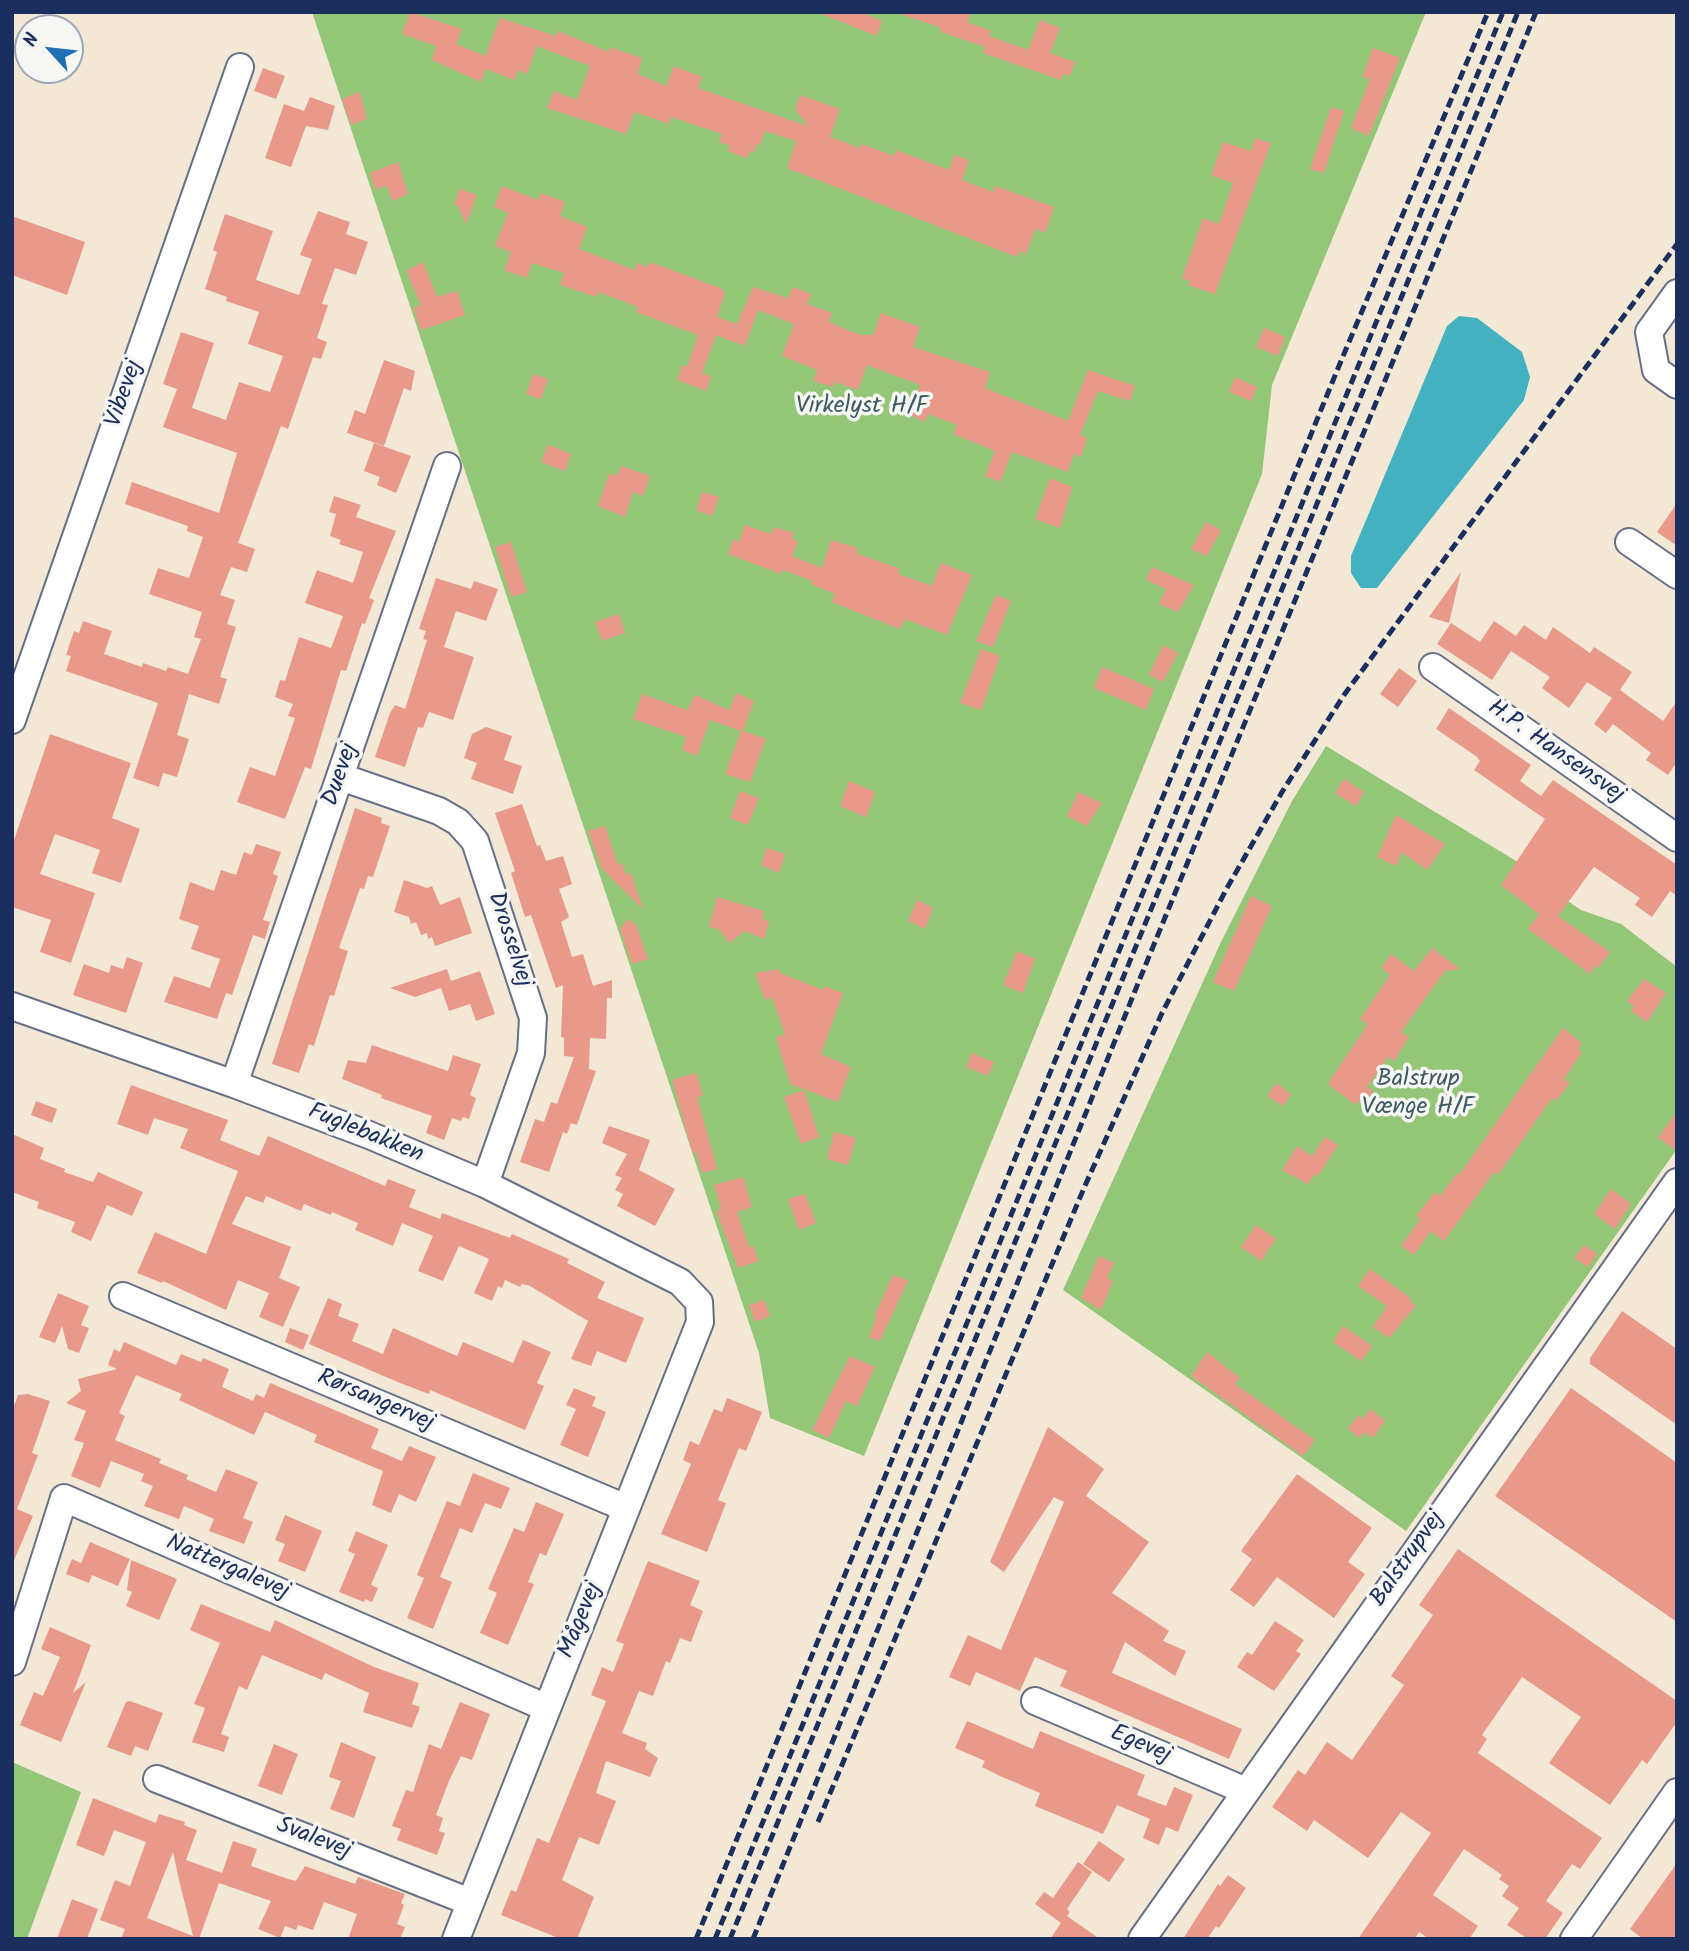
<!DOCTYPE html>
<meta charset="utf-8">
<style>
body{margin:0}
#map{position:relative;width:1689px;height:1951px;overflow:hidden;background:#f3e8d5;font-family:Kalam,sans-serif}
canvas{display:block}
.frame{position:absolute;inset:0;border:14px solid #1b2f5e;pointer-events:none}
.north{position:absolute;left:14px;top:14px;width:70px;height:70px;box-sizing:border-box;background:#f6f6f2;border:2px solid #9ea6b7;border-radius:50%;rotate:297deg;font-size:19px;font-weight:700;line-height:28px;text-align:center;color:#1b2f5e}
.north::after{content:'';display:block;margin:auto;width:24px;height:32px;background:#1f6fb2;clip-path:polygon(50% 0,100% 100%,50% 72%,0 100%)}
</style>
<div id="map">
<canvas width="1689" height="1951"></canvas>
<div class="frame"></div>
<div class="north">N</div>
</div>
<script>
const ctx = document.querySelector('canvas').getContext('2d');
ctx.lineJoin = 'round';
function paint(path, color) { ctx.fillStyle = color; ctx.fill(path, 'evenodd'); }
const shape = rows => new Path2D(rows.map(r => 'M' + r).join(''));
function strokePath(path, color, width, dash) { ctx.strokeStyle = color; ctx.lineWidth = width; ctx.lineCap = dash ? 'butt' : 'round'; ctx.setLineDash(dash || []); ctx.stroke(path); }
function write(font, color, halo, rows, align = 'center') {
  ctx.font = font + ' Kalam,sans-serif'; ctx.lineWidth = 7; ctx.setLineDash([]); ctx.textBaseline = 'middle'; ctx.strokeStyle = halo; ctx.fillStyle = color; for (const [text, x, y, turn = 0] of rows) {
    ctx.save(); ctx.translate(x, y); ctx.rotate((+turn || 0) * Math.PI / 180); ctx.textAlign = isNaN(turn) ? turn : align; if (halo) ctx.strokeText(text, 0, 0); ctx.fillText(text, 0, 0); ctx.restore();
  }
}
const green = shape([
 [312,12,1426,12,1272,385,1262,474,864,1456,770,1418,759,1353],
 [1326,746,1536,873,1552,890,1581,910,1621,924,1677,967,1677,1149,1406,1531,1063,1290,1221,942,1292,801],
 [12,1762,81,1792,27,1939,12,1939]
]);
const water = shape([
 [1459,316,1477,318,1522,352,1530,377,1524,400,1377,588,1361,588,1351,573,1351,556,1447,326]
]);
const building = shape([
 [410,12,462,29,456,44,485,56,500,18,556,36,558,31,609,52,610,47,642,58,638,74,666,86,674,66,702,77,698,88,808,126,795,109,800,95,840,109,830,137,860,148,862,144,894,156,896,150,949,170,954,155,969,160,962,180,993,192,995,186,1054,207,1045,233,1035,229,1026,254,1019,251,1017,257,787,168,796,141,765,131,760,145,757,144,754,152,751,151,746,158,728,151,730,146,719,142,722,134,671,117,669,124,635,112,626,134,547,108,554,91,577,100,590,66,537,46,527,74,518,70,514,80,486,69,481,82,432,60,436,46,402,34],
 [860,12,882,21,877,36,819,13],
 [903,12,971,12,967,22,991,31,985,47,941,32,939,27,903,15],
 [1040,20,1060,28,1050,53,1075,62,1070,76,1063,74,1061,80,983,53,989,36,1028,50],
 [1373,48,1400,58,1369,136,1351,128,1370,79,1362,77],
 [263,68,285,76,276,99,254,91],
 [360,92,367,119,351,125,342,99],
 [310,97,335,106,328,130,306,126,291,167,265,158,284,104,304,111],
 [1331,107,1344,111,1324,173,1310,169],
 [1255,138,1271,143,1215,294,1188,285,1190,281,1182,278,1203,218,1219,224,1233,183,1211,175,1223,142,1251,151],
 [398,162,408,194,392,201,387,186,375,189,370,173],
 [502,186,538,200,541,193,565,202,560,216,587,227,579,249,635,270,637,263,648,267,650,262,720,288,725,292,717,317,737,324,753,287,788,298,793,287,811,294,807,304,832,313,829,322,860,335,873,335,881,313,920,327,913,347,990,372,985,388,1068,421,1088,370,1135,386,1130,401,1098,391,1080,435,1087,438,1081,457,1074,454,1068,472,1012,452,1000,482,985,476,995,451,953,434,957,425,928,414,925,422,909,415,920,385,867,365,858,390,835,382,833,387,813,381,817,370,782,356,794,324,758,310,745,346,716,335,702,373,711,376,706,391,677,380,682,365,687,367,698,335,636,312,638,307,598,292,597,297,560,285,564,273,532,263,527,278,504,270,511,252,495,246,508,213,494,207],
 [460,189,477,195,466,224,458,206,454,204],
 [318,211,350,222,346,234,368,242,356,275,335,268,322,304,328,305,317,338,327,342,321,359,313,357,288,429,281,426,238,543,255,549,247,572,231,567,220,595,235,600,227,624,236,627,220,677,227,679,219,704,189,694,177,735,189,739,177,777,163,773,159,787,133,778,158,703,66,671,71,656,66,655,74,631,79,633,83,621,112,631,104,654,142,667,143,663,166,671,168,667,188,674,201,639,194,637,202,612,149,594,158,568,189,578,203,537,187,531,188,526,125,504,132,482,219,513,237,453,163,427,177,389,163,384,181,332,214,343,192,408,226,420,239,382,270,392,283,356,248,344,259,312,226,301,227,297,205,289,217,252,213,250,225,214,273,231,256,280,299,295,312,259,300,255],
 [12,216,85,242,67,295,12,275],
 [423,262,437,297,457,291,465,315,421,330,413,308,421,305,406,271],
 [1264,328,1285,337,1278,356,1256,347],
 [384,360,415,371,411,391,404,388,384,446,347,433,355,410,365,414],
 [533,374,548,379,541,399,526,394],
 [1235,377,1257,387,1251,401,1229,392],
 [374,443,411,456,396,493,377,485,380,477,364,471],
 [548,445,571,454,565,471,541,462],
 [621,466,650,476,643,496,633,492,625,517,598,506,609,474,618,475],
 [1050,478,1072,487,1060,528,1035,519],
 [702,492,719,497,712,516,696,510],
 [334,496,361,505,356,517,396,531,369,598,374,600,365,624,362,623,346,671,341,670,311,769,305,767,285,819,237,802,250,767,275,776,295,718,288,716,293,704,275,697,280,680,285,681,299,637,331,648,343,616,305,603,317,570,353,583,363,552,339,544,341,540,330,536,336,514,329,512],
 [1677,503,1677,546,1657,532],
 [1206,522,1221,530,1207,556,1191,549],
 [745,525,771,534,774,527,794,533,792,538,798,542,792,556,822,568,831,540,858,548,856,553,900,569,898,574,932,586,941,563,972,575,947,635,905,619,900,629,832,602,835,594,811,584,812,581,783,570,781,574,728,554,733,539,739,542],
 [511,542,527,592,511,597,495,547],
 [1152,567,1194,585,1178,612,1159,604,1166,589,1146,580],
 [1461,572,1449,623,1429,617],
 [436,578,471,589,474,581,498,589,486,621,456,611,444,647,474,657,453,720,429,712,423,728,418,727,405,767,375,757,390,713,395,705,405,709,427,640,423,639,426,631,419,629],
 [996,595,1011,601,993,647,976,641],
 [619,614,625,633,602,641,595,622],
 [1494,621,1516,636,1524,625,1546,640,1553,627,1590,653,1594,647,1632,672,1620,690,1663,721,1677,701,1677,762,1668,775,1646,760,1651,753,1613,724,1606,733,1594,724,1612,698,1587,682,1569,708,1542,688,1550,677,1511,651,1492,680,1437,644,1451,623,1480,642],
 [1163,645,1178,653,1163,682,1149,675],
 [981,649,1000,656,981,710,960,703],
 [1102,667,1154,689,1146,710,1094,688],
 [1399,668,1417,681,1398,707,1380,694],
 [736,693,754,701,743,731,766,739,750,782,725,774,741,731,710,720,697,756,682,750,686,737,633,719,642,694,687,710,695,695,729,710],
 [1449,708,1531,765,1520,781,1541,796,1553,780,1677,865,1677,896,1670,891,1652,917,1635,905,1640,898,1594,867,1558,916,1610,952,1598,968,1595,966,1590,974,1528,929,1539,914,1501,885,1545,819,1474,770,1480,761,1476,756,1436,729],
 [486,727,512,736,504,760,522,766,513,794,471,779,477,763,464,758,472,734],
 [50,734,131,763,112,818,140,829,121,883,92,873,100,850,55,834,40,874,95,893,71,963,40,952,51,920,12,907,12,846],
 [1344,779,1364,792,1356,806,1335,793],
 [849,781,875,792,866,817,840,806],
 [740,791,759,798,748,825,730,818],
 [1078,792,1102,803,1087,826,1067,816],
 [522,804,537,846,540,845,546,861,563,856,572,884,559,889,569,917,561,922,572,957,583,954,593,986,612,980,612,998,607,998,606,1039,590,1038,589,1069,596,1071,577,1125,571,1123,567,1134,563,1132,549,1172,520,1162,535,1119,544,1122,551,1102,557,1104,574,1057,564,1056,564,1038,561,1037,563,985,556,988,531,915,525,917,511,873,515,871,495,813],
 [355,808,382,818,381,823,390,826,373,877,368,876,364,889,360,888,339,948,348,951,334,996,330,995,314,1046,309,1044,299,1073,272,1064],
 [1396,815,1445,844,1427,870,1402,852,1396,866,1377,857],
 [605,826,618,865,622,863,626,875,631,873,643,909,602,869,588,831],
 [256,844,281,852,273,874,278,876,263,920,270,922,265,939,253,935,232,995,226,993,217,1019,164,1002,174,976,210,988,220,959,191,949,199,926,179,919,190,882,214,891,221,870,236,875,244,852,252,855],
 [767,848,785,854,779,873,761,865],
 [404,880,427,888,432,886,440,905,460,897,472,933,435,946,432,937,428,939,427,933,421,935,416,922,411,924,409,917,394,912],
 [1251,896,1272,906,1234,991,1213,982],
 [717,897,764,911,762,919,769,921,764,939,745,931,729,943,720,930,709,927],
 [917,900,933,908,925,929,908,921],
 [628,919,636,925,648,959,632,964,620,929],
 [1432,948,1460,969,1445,971,1401,1032,1409,1037,1394,1061,1388,1057,1367,1087,1373,1091,1364,1105,1359,1101,1356,1105,1329,1085,1330,1080,1368,1024,1360,1019,1390,975,1381,968,1391,954,1414,971],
 [1017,951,1035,959,1023,993,1003,985],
 [127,957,143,963,126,1013,73,995,84,964,109,973,111,965,123,969],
 [447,969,451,981,480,971,495,1014,476,1021,470,1004,449,1011,441,988,415,997,390,988],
 [779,969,780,973,823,990,824,986,843,993,821,1054,851,1067,838,1102,790,1084,776,1037,785,1034,772,997,765,1000,755,973],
 [1644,979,1666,993,1647,1022,1631,1011,1634,1006,1627,1001],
 [1563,1028,1582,1043,1577,1049,1582,1052,1564,1079,1570,1083,1556,1101,1552,1098,1498,1175,1494,1172,1444,1241,1431,1231,1414,1255,1401,1246,1420,1219,1416,1216,1435,1192,1440,1196,1457,1173,1459,1175],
 [372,1045,448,1071,453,1055,481,1064,470,1095,476,1098,469,1119,463,1117,461,1121,452,1118,444,1140,426,1133,432,1116,381,1098,382,1095,342,1079,348,1060,366,1063],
 [972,1053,994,1062,988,1076,966,1067],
 [696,1073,703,1096,697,1097,717,1169,702,1173,695,1150,693,1155,672,1080],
 [1276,1083,1291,1094,1283,1106,1267,1096],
 [131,1085,228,1120,220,1140,259,1156,268,1136,385,1186,388,1179,416,1190,409,1207,440,1219,442,1213,510,1238,512,1234,569,1259,567,1263,605,1282,597,1298,644,1318,626,1363,597,1351,591,1366,571,1359,588,1321,530,1286,522,1284,520,1287,505,1280,502,1288,498,1286,492,1301,474,1293,489,1259,459,1246,443,1281,418,1271,433,1236,402,1223,393,1246,355,1230,358,1223,332,1212,331,1215,304,1204,301,1211,266,1196,263,1203,246,1196,232,1224,291,1247,279,1278,300,1287,283,1327,259,1317,269,1293,238,1280,226,1310,163,1281,162,1283,137,1273,155,1232,206,1254,238,1171,180,1148,188,1129,154,1118,148,1135,117,1124],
 [804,1090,819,1137,801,1144,784,1097],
 [36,1101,57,1109,52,1123,31,1115],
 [1677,1111,1677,1151,1658,1138],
 [609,1126,650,1140,639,1170,675,1189,655,1226,617,1206,623,1194,615,1190,622,1178,615,1175,627,1154,602,1143],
 [834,1132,856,1138,848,1165,827,1159],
 [12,1134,44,1148,40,1159,65,1169,64,1172,93,1182,98,1172,143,1192,132,1216,107,1205,91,1241,71,1232,75,1222,37,1208,39,1202,12,1192],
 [1325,1137,1338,1145,1318,1176,1315,1174,1308,1184,1282,1170,1297,1146,1312,1156],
 [743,1177,752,1207,737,1212,749,1247,753,1246,759,1261,738,1268,716,1211,721,1209,714,1185],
 [1611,1189,1631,1204,1615,1229,1594,1214],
 [805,1194,816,1223,799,1230,788,1199],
 [1256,1225,1276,1239,1261,1261,1241,1247],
 [1584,1245,1597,1254,1588,1267,1574,1258],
 [1099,1256,1114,1263,1107,1278,1113,1281,1101,1310,1081,1298],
 [1370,1269,1411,1298,1409,1300,1416,1306,1389,1338,1373,1327,1387,1306,1358,1286],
 [893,1275,908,1280,880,1341,869,1337,876,1318,874,1317],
 [58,1293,89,1306,81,1325,89,1328,79,1353,68,1349,62,1326,55,1343,39,1337],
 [328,1298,342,1304,338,1316,359,1324,352,1341,383,1354,393,1328,457,1356,463,1342,513,1363,523,1340,551,1352,537,1383,544,1386,525,1430,430,1390,429,1394,400,1383,309,1344],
 [764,1300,770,1316,755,1322,749,1305],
 [1622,1311,1677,1349,1677,1425,1590,1364,1590,1358],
 [1343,1326,1372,1346,1361,1361,1333,1342],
 [290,1328,309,1335,303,1350,285,1342],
 [124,1342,176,1365,181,1354,201,1362,203,1358,229,1369,222,1387,253,1401,256,1394,264,1398,270,1383,337,1411,379,1429,371,1448,402,1461,409,1446,436,1457,416,1502,399,1494,391,1513,372,1505,383,1471,314,1442,317,1435,265,1412,254,1435,179,1400,182,1394,136,1375,119,1413,125,1416,115,1440,161,1459,159,1463,188,1475,186,1479,216,1492,226,1469,258,1482,243,1518,253,1522,244,1544,209,1531,214,1519,184,1506,179,1519,144,1506,153,1486,141,1481,144,1474,111,1461,100,1488,71,1476,84,1443,74,1440,86,1411,66,1403,81,1391,78,1379,117,1369,108,1365,114,1349,120,1352],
 [1207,1352,1240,1378,1235,1384,1315,1440,1303,1456,1191,1376],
 [850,1356,875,1367,857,1406,846,1401,829,1438,812,1430],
 [574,1388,596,1397,592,1406,606,1412,588,1457,560,1445,576,1409,566,1405],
 [1571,1388,1677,1463,1677,1622,1495,1496],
 [28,1394,50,1401,32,1453,38,1455,17,1509,33,1516,12,1565,12,1411,18,1395],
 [727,1398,762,1412,746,1451,739,1448,718,1500,726,1503,707,1552,661,1534,691,1464,683,1460,690,1441,699,1445,714,1409,722,1412],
 [1370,1409,1385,1421,1373,1438,1364,1432,1360,1438,1348,1429,1358,1415,1363,1419],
 [1048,1427,1104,1469,1086,1496,1149,1542,1112,1593,1169,1631,1163,1641,1186,1651,1175,1676,1125,1642,1112,1673,1242,1729,1229,1759,1060,1686,1067,1671,1035,1657,1020,1691,976,1672,970,1686,949,1677,968,1635,1001,1650,1064,1502,1054,1497,1004,1572,990,1562],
 [473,1473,510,1488,501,1509,485,1503,472,1533,460,1528,440,1577,452,1582,433,1629,407,1618,424,1578,417,1575,447,1501,460,1506],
 [1297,1474,1372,1528,1348,1562,1365,1574,1334,1618,1277,1577,1254,1607,1230,1590,1252,1559,1241,1551],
 [536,1502,564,1514,546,1556,540,1553,528,1582,534,1584,508,1645,480,1633,497,1593,488,1589,514,1528,524,1532],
 [285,1515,322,1531,305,1572,278,1561,285,1544,275,1540],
 [356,1531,388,1545,371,1585,378,1588,372,1602,365,1599,364,1602,339,1592,355,1554,348,1551],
 [90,1542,130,1559,118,1586,92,1575,89,1583,66,1574,72,1559,81,1563],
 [1458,1549,1677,1701,1677,1722,1647,1764,1642,1760,1610,1805,1549,1763,1581,1717,1522,1677,1482,1735,1487,1739,1478,1753,1602,1838,1580,1869,1572,1864,1546,1901,1563,1913,1545,1939,1528,1939,1507,1925,1519,1908,1502,1896,1509,1886,1499,1879,1502,1875,1464,1849,1433,1895,1478,1926,1469,1939,1429,1939,1419,1932,1415,1939,1358,1939,1431,1833,1401,1812,1368,1858,1314,1820,1307,1831,1272,1807,1298,1770,1305,1775,1327,1742,1352,1760,1404,1685,1391,1676,1433,1615,1419,1605],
 [131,1560,177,1579,159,1620,126,1606,132,1592,127,1590],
 [648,1561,700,1581,690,1605,703,1611,691,1642,680,1638,670,1663,666,1661,653,1696,639,1691,622,1733,647,1743,645,1749,658,1758,650,1777,606,1761,596,1793,616,1801,599,1845,579,1837,562,1880,594,1897,577,1939,561,1939,501,1915,511,1890,516,1892,537,1838,549,1843,606,1701,591,1695,602,1667,613,1672,624,1644,616,1641],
 [201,1604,270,1632,275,1620,374,1667,419,1683,412,1704,420,1707,412,1728,363,1712,369,1693,325,1673,322,1680,262,1655,247,1690,239,1686,221,1734,229,1737,224,1752,192,1742,205,1708,194,1704,220,1643,190,1630],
 [1275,1621,1304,1640,1296,1651,1301,1654,1274,1691,1237,1667,1247,1652,1252,1655],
 [50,1627,91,1645,73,1693,86,1682,61,1742,20,1725,34,1692,43,1696,60,1657,41,1649],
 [130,1701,163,1713,148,1751,135,1746,131,1756,107,1747,126,1702],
 [460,1702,490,1714,472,1760,461,1756,449,1781,436,1815,443,1818,439,1831,445,1833,437,1855,397,1840,401,1829,392,1826,406,1790,413,1792,429,1744,441,1749],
 [967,1721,1033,1749,1040,1731,1145,1775,1137,1795,1166,1806,1174,1787,1193,1795,1178,1832,1166,1827,1159,1845,1143,1838,1150,1819,1117,1805,1103,1834,1035,1806,1040,1793,1000,1776,982,1767,985,1761,955,1748],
 [341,1742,376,1757,354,1818,330,1809,341,1781,329,1777],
 [274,1744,298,1754,282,1795,258,1786],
 [93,1798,156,1823,159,1814,185,1822,184,1825,197,1830,186,1860,222,1873,233,1841,257,1849,251,1866,288,1879,296,1881,305,1866,355,1884,358,1877,405,1894,401,1903,404,1905,397,1924,405,1927,400,1939,348,1939,357,1914,324,1902,313,1930,298,1925,296,1930,285,1926,280,1938,258,1929,271,1901,219,1883,199,1939,121,1939,125,1929,100,1920,115,1880,130,1886,146,1842,114,1830,104,1856,76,1845],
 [173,1852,179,1880,193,1936,147,1918],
 [1099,1841,1125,1859,1109,1882,1083,1864],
 [1078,1862,1092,1872,1067,1909,1070,1912,1067,1916,1100,1939,1050,1939,1061,1923,1035,1904,1044,1892,1053,1898],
 [1677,1863,1677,1939,1643,1939,1630,1929],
 [1228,1875,1246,1888,1219,1928,1216,1926,1207,1939,1183,1939,1218,1884,1220,1886],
 [72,1899,98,1909,87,1939,57,1939]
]);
const minor = shape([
 [1677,293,1649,332,1656,370,1677,385],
 [1629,542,1677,575],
 [1433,667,1677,838],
 [12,720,240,67],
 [341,777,439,811,458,822,475,841,533,1018,531,1053,485,1184],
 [12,1006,234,1084,369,1135,485,1184,680,1282,699,1302,700,1322,456,1939],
 [234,1084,447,466],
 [123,1296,626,1508],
 [12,1662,64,1498,547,1708],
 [1035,1701,1246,1791],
 [157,1779,470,1902],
 [1142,1939,1677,1182],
 [1574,1939,1677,1792]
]);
const rail = shape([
 [818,1822,1084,1188,1162,1013,1227,888,1282,792,1344,695,1677,244],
 [696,1939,1341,361,1488,12],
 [715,1939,1503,12],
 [730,1939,1518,12],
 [753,1939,1139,981,1536,12]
]);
const streetNames = [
 ["Vibevej",126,394,-71],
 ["H.P. Hansensvej",1555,753,35],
 ["Duevej",342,775,-71],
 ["Drosselvej",508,940,72],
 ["Fuglebakken",365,1135,22],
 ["Rørsangervej",375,1402,23],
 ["Balstrupvej",1409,1560,-55],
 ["Nattergalevej",227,1569,23],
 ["Mågevej",582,1621,-68],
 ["Egevej",1140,1746,23],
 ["Svalevej",313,1840,21]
];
const parkNames = [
 ["Virkelyst H/F",862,408],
 ["Balstrup",1418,1081],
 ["Vænge H/F",1418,1109]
];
paint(green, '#94c677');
paint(water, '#43b1bf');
paint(building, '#e99989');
strokePath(minor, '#677088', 30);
strokePath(minor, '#fff', 26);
strokePath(rail, '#1b2f5e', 5, [10, 5]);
write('24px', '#1b2f5e', '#f6f6f2', streetNames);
write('24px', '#3f5c66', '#f6f6f2', parkNames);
</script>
